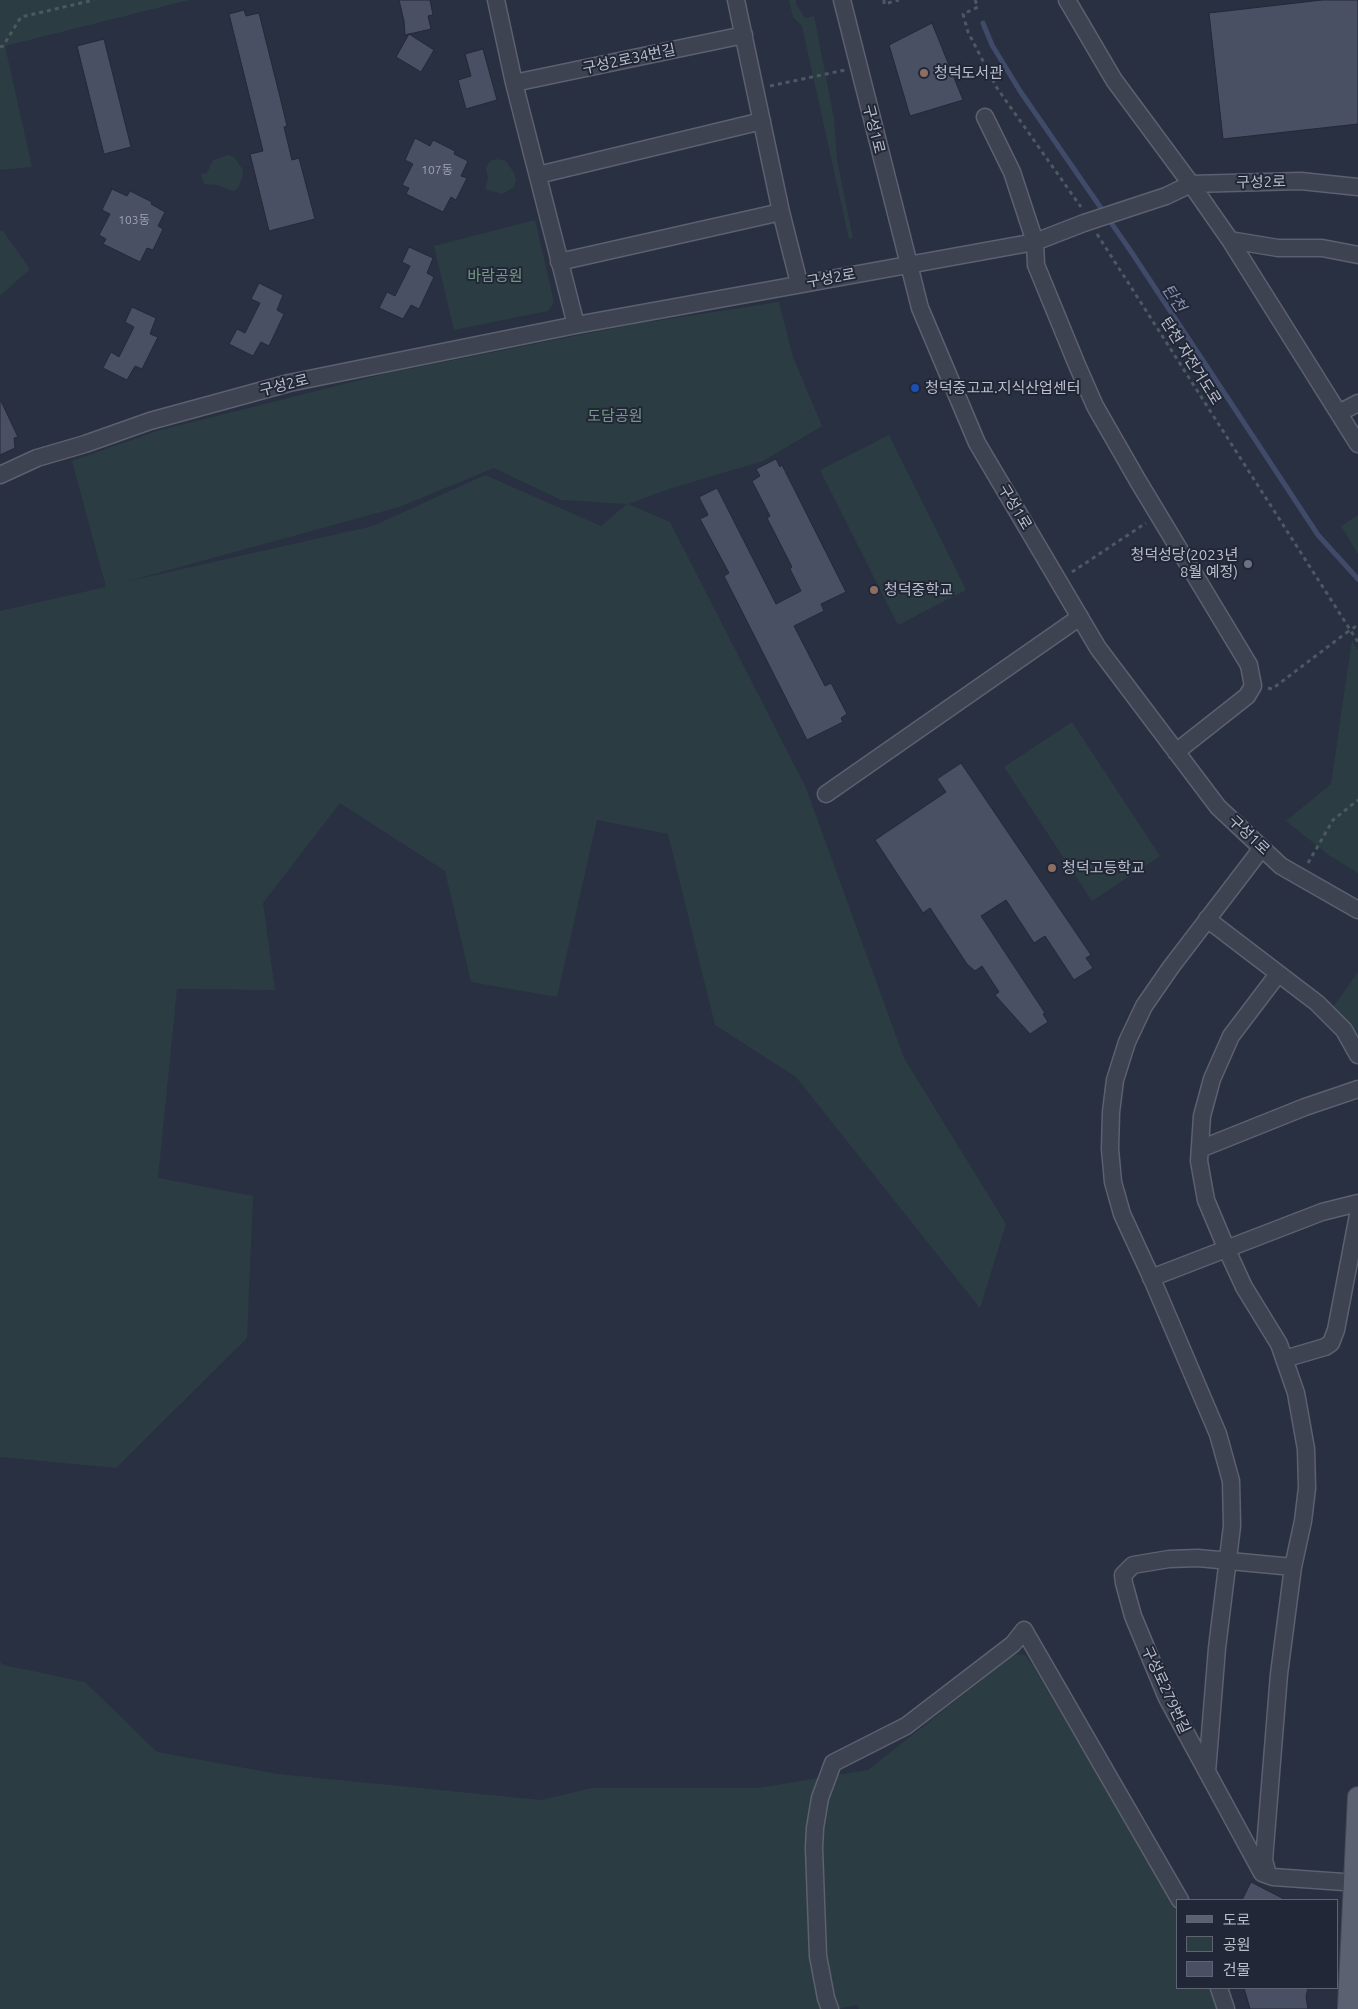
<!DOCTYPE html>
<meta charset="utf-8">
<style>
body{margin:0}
#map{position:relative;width:1358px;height:2009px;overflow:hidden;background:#293042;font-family:Ubuntu,"Noto Sans KR",sans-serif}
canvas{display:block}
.legend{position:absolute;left:1176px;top:1899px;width:162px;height:90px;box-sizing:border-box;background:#222737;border:1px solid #5f6473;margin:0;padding:6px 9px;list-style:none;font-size:15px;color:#bbbfcc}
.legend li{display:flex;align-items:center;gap:10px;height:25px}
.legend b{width:25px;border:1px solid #5f6473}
</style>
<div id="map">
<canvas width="1358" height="2009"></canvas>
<ul class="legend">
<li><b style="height:6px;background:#5c6172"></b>도로</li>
<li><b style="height:14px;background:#2b3d43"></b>공원</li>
<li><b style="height:14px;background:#495064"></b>건물</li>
</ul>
</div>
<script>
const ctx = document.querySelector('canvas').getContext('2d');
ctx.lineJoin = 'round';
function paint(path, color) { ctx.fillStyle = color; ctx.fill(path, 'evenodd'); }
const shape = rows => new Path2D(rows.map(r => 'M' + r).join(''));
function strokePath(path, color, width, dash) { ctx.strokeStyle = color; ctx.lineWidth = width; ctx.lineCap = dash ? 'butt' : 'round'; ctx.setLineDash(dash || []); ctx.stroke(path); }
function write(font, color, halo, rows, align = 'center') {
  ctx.font = font + ' Ubuntu,"Noto Sans KR",sans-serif'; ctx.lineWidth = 4; ctx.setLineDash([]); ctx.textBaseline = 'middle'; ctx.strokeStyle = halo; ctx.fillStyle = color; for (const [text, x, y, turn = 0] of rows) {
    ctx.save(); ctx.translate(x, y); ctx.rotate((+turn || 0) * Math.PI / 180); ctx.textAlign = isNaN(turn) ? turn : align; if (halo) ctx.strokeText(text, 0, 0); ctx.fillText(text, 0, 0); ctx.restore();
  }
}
const green = shape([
 [0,0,189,0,5,46,32,167,0,170],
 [789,0,796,0,796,4,805,18,814,16,834,119,837,160,853,238,849,239,802,26,793,17],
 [228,155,234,157,243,170,243,176,238,188,234,191,229,190,218,185,204,184,201,174,207,173,213,160],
 [496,159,506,161,514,173,516,179,514,187,502,194,485,189,488,179,486,168,490,161],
 [535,220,554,302,548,311,454,330,434,246],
 [0,231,3,231,30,269,0,296],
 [779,302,793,357,822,426,763,461,669,489,628,504,670,522,806,788,904,1058,1006,1224,980,1308,796,1077,715,1025,668,834,597,820,557,997,471,982,445,871,340,803,263,903,275,990,177,989,158,1178,253,1196,247,1338,116,1468,0,1457,0,611,106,587,72,461,157,431,388,373,636,324],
 [494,468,561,500,627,504,601,526,485,475,373,526,125,582,399,507],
 [889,435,966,590,898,625,820,470],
 [1358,515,1358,554,1341,526],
 [1352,640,1358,650,1358,873,1330,856,1286,821,1331,784],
 [1072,722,1160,856,1092,901,1004,767],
 [1358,972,1358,1033,1334,1006],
 [1012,1654,1025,1655,1033,1666,1177,1911,1177,1988,1211,1988,1217,2009,859,2009,857,2005,838,2009,0,2009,0,1662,3,1665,85,1682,157,1752,278,1774,541,1800,592,1788,758,1788,868,1770,1002,1664]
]);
const stream = shape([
 [983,23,992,45,1020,91,1130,250,1318,535,1358,579]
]);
const building = shape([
 [399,0,430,0,433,15,428,16,431,29,405,35,404,21,399,0],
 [1322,0,1358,0,1358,124,1223,139,1209,13,1322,0],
 [244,10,246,16,259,13,281,101,287,126,284,127,292,160,299,158,315,219,269,231,250,154,263,151,229,14,244,10],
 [932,23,963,100,910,116,889,45,932,23],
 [409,34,434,50,421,72,396,57,409,34],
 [104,39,131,147,104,154,77,46,104,39],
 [483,49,497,100,466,109,458,80,471,76,465,54,483,49],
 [415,138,430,146,433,140,455,151,454,154,468,161,461,176,467,178,456,200,451,197,443,212,406,194,409,188,402,185,413,164,405,160,415,138],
 [112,189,127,196,130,191,152,202,151,204,165,212,158,226,163,229,153,250,147,248,140,262,103,244,106,239,99,235,110,214,102,210,112,189],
 [409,247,433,258,427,273,434,277,419,309,411,305,403,319,379,308,387,292,395,296,410,266,402,262,409,247],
 [259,283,283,295,277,310,284,314,269,346,261,342,253,356,229,344,237,329,245,333,260,303,251,299,259,283],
 [132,307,156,318,150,334,158,337,142,369,135,366,127,380,103,368,111,352,119,357,134,327,125,322,132,307],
 [0,399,18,437,14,438,15,448,0,455,0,399],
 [776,459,780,467,782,465,846,592,821,604,824,611,794,626,825,686,831,683,847,714,841,718,843,722,807,740,724,576,729,573,700,519,708,515,699,497,717,488,776,604,801,591,790,569,792,567,767,518,770,516,752,481,760,476,756,469,776,459],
 [961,763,1091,955,1086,958,1093,968,1074,980,1045,936,1034,943,1006,900,981,916,1045,1013,1043,1014,1048,1022,1030,1034,995,995,999,992,982,966,975,971,967,964,930,908,923,913,875,840,946,792,937,779,961,763],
 [1251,1882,1286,1900,1242,1900,1251,1882],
 [1244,1988,1308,1988,1306,1997,1308,2009,1250,2009,1244,1988]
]);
const path = shape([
 [884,0,884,4,899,0],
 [975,0,978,7,963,14,968,32,997,88,1081,207],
 [0,47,3,46,21,17,94,0],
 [770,86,845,70],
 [1097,234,1358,642],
 [1072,572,1146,523],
 [1268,688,1272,689,1346,633],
 [1308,863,1333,820,1358,800]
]);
const minor = shape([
 [496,0,514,83,576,325],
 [736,0,781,212,799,283],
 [842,0,920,308,977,443,1098,648,1218,807,1281,866,1358,910],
 [1067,0,1114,80,1191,184,1230,240,1358,444],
 [514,83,744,35],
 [985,117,1012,172,1035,242,1036,265,1077,365,1095,406,1138,481,1249,665,1253,686,1247,696,1176,752],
 [538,175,762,121],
 [1166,196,1191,184,1301,181,1358,187],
 [1230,240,1278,248,1322,248,1358,255],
 [559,262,781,212],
 [1339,413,1358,403],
 [0,475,37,458,85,444,150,421,289,383,576,325,1035,242,1084,223],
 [826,794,1080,617],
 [1207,919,1317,1003,1344,1030,1358,1055],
 [1200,1149,1305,1107,1358,1089],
 [1151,1278,1322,1212,1358,1203],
 [1284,1359,1325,1347,1331,1343,1336,1330,1358,1215],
 [1293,1567,1198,1558,1169,1559,1133,1565,1123,1575,1124,1583,1133,1616,1167,1698,1262,1873,1273,1877,1358,1883],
 [1207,1772,1217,1648,1232,1526,1231,1481,1218,1434,1152,1279,1122,1214,1113,1182,1110,1149,1111,1112,1115,1080,1127,1042,1144,1006,1171,967,1262,848],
 [1268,1875,1264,1860,1279,1674,1293,1567,1303,1521,1307,1488,1306,1449,1296,1393,1279,1344,1244,1287,1227,1250,1206,1200,1199,1161,1202,1116,1212,1079,1231,1036,1278,974],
 [1219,1988,1226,2009],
 [830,2009,826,1998,818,1956,814,1848,815,1828,820,1798,833,1763,906,1726,1013,1644,1024,1630,1180,1900]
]);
const major = shape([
 [1348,2009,1358,1797]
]);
const pathBridge = shape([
 [1346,633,1358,625]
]);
const minorBridge = shape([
 [1084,223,1166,196]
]);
const markers = [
 [924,73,5,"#8d6e63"],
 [915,388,5,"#1a4fb4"],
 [1248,564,5,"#6b7280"],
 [874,590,5,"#8d6e63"],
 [1052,868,5,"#8d6e63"]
];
const numberNames = [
 ["107동",437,170],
 ["103동",134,220]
];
const streetNames = [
 ["구성2로34번길",629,59,-12],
 ["구성1로",874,129,76],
 ["구성2로",1261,182,-1],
 ["구성2로",831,278,-10],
 ["탄천 자전거도로",1191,361,58],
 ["구성2로",284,385,-14],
 ["구성1로",1015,507,59],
 ["구성1로",1249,835,43],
 ["구성로279번길",1166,1690,65]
];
const poiNames = [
 ["청덕도서관",934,73],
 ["청덕중고교.지식산업센터",925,388],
 ["청덕성당(2023년",1238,555,"right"],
 ["8월 예정)",1238,572,"right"],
 ["청덕중학교",884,590],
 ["청덕고등학교",1062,868]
];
const parkNames = [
 ["바람공원",495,276],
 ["도담공원",615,416]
];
const waterNames = [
 ["탄천",1174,298,56]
];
paint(green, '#2b3d43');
strokePath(stream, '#404b6a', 5);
paint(building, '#495064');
strokePath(building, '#242939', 1);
strokePath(minor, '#5c606f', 19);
strokePath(major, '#474c5b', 22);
strokePath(path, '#4a5a60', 3, [4, 4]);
strokePath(minor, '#3e4352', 16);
strokePath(major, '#5c6172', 20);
strokePath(minorBridge, '#5c606f', 19, []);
strokePath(pathBridge, '#4a5a60', 3, [4, 4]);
strokePath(minorBridge, '#3e4352', 16);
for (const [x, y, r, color] of markers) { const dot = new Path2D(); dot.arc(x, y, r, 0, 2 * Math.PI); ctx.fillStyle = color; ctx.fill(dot); strokePath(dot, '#222737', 2); }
write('12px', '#9ea3b2', null, numberNames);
write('15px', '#bbbfcc', '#222737', streetNames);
write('15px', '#bbbfcc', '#222737', poiNames, 'left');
write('15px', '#749b83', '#222737', parkNames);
write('italic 16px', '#8590b1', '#222737', waterNames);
</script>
